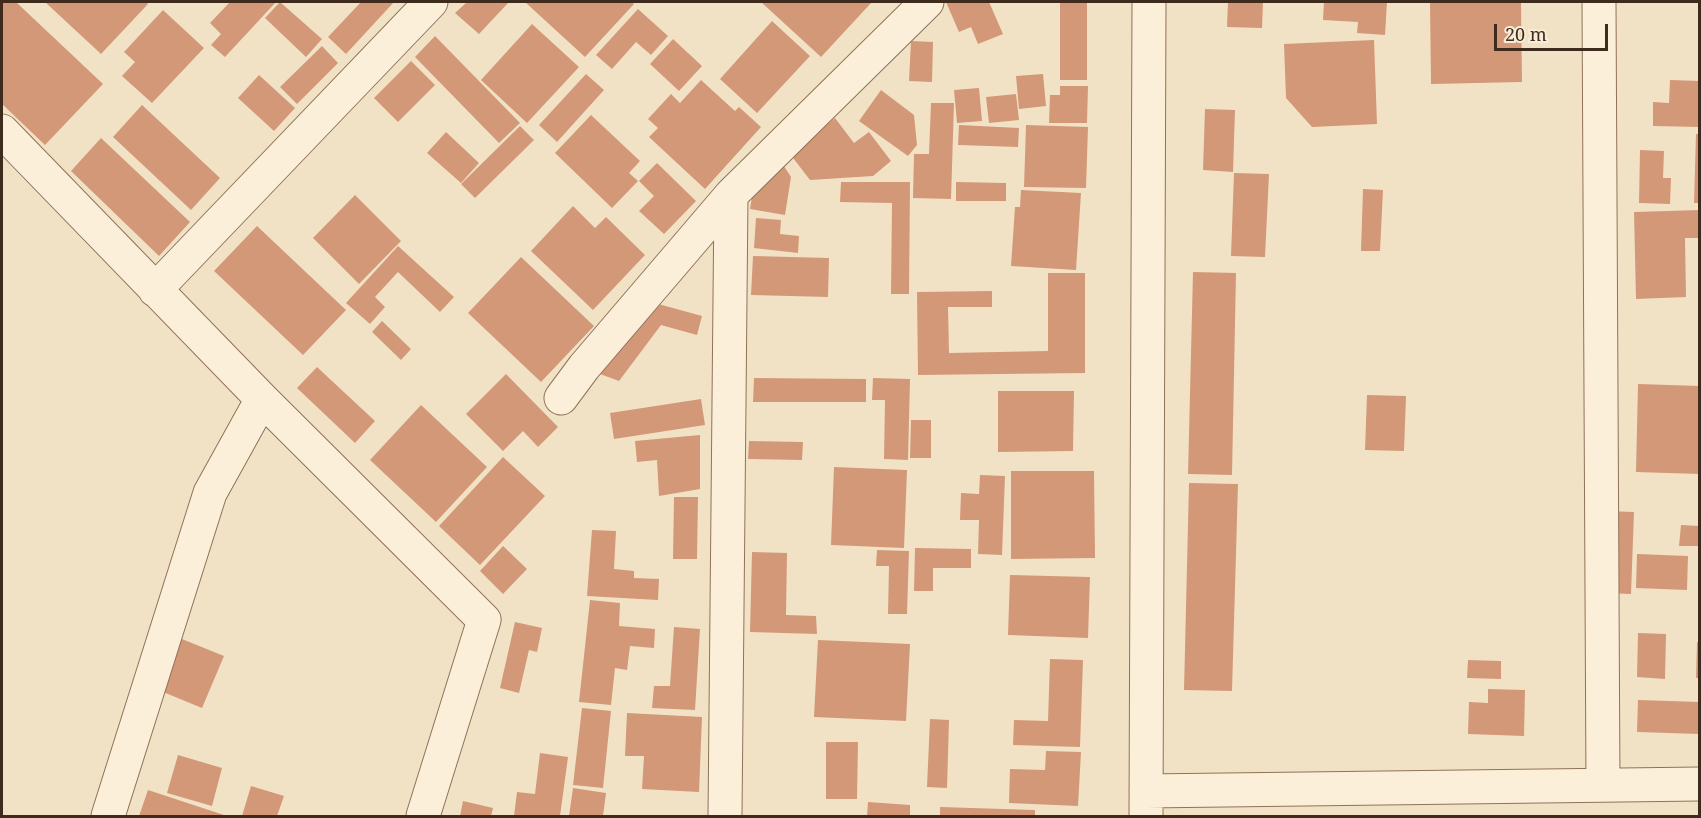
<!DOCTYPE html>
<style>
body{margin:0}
#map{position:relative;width:1701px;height:818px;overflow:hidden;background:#f2e2c5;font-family:"Noto Serif",serif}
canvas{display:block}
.frame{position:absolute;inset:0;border:3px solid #3e2b1e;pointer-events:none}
.scale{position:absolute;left:1494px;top:24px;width:114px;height:27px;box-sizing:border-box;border:3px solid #3e2b1e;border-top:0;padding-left:8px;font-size:18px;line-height:21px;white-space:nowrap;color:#3e2b1e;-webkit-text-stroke:4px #f8ecd6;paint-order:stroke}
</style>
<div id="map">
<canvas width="1701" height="818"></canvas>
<div class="frame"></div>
<div class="scale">20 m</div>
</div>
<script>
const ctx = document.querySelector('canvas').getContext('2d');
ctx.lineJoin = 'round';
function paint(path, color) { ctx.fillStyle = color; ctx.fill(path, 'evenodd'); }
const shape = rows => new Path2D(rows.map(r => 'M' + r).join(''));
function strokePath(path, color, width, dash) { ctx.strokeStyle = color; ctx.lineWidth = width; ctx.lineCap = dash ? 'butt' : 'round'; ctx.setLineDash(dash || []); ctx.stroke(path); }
const building = shape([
 [2,2,16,2,103,84,45,145,2,104],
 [45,2,146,2,148,4,101,54],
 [230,2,276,2,225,57,211,45,221,34,210,23],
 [280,2,322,39,306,57,265,18],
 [361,2,394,2,346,54,328,37],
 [467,2,509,2,479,34,455,13],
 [525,2,631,2,634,4,585,57],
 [761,2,872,2,821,57],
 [946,2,989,2,1003,34,978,44,971,27,959,32],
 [1060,2,1087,2,1087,80,1060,80],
 [1228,2,1263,2,1262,28,1227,27],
 [1324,2,1387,2,1385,35,1357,33,1358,22,1323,20],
 [1430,2,1521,2,1522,82,1431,84],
 [638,9,668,36,651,55,636,42,612,69,596,55],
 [163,10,204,48,152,103,122,76,135,62,124,52],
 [772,21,810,56,757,113,720,79],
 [532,24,579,67,527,123,481,80],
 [435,36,520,123,499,143,415,57],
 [673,39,702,66,679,91,650,64],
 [1374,40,1377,124,1312,127,1286,98,1284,44],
 [911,41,933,42,932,82,909,81],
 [322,46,338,63,297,104,280,87],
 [411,61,435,85,398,122,374,98],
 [586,74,604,90,557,142,539,125],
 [1043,74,1046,106,1019,109,1016,76],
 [259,75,295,108,274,131,238,98],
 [701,80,735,111,739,107,761,127,705,189,649,137,658,128,648,119,671,94,680,103],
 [1670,80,1700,81,1700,127,1653,126,1653,102,1669,103],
 [1060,86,1088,86,1087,123,1049,123,1050,95,1060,95],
 [979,88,982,121,957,123,954,90],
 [881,90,914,115,917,145,908,156,859,121],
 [1016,94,1019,120,989,123,986,97],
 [931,103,954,103,951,199,913,198,914,154,929,154],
 [142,105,220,178,191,210,113,137],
 [1205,109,1235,110,1233,172,1203,170],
 [591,115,640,161,629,173,638,181,612,208,555,153],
 [835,118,854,143,869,132,891,161,873,176,810,180,790,154],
 [959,125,1019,128,1018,147,958,145],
 [1026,125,1088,127,1086,188,1024,187],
 [520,126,534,140,475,198,461,184],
 [446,132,479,163,461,183,427,153],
 [1696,134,1700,134,1700,203,1694,203],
 [101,138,190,222,159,256,71,171],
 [1640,150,1664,151,1663,178,1671,178,1670,204,1639,203],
 [657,163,696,201,664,234,639,211,654,196,639,181],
 [782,163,791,177,785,215,750,209,755,179],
 [1234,173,1269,174,1265,257,1231,256],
 [841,182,910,182,909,294,891,294,892,203,840,202],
 [956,182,1006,183,1006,201,956,201],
 [1363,189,1383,190,1380,251,1361,251],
 [1021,190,1081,193,1076,270,1011,266,1015,207,1020,207],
 [355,195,401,241,359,284,313,238],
 [573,206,595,228,606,217,645,255,593,310,531,251],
 [1700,210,1700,238,1685,238,1686,297,1636,299,1634,212],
 [756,218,781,220,780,234,799,236,798,253,754,248],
 [257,226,346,310,303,355,214,271],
 [398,246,454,297,440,312,398,272,375,297,385,307,370,324,346,303],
 [753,256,829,258,828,297,751,295],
 [521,257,594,326,541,382,468,313],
 [1193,272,1236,273,1232,475,1188,474],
 [1048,273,1085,273,1085,373,918,375,917,292,992,291,992,307,948,307,949,353,1048,351],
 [651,302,702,316,697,335,661,325,619,381,600,374],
 [382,321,411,349,401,360,372,332],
 [317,367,375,421,355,443,297,388],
 [506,374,558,427,538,447,523,431,503,451,466,414],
 [754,378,866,379,866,402,753,402],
 [873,378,910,379,908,460,884,459,885,400,872,400],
 [1638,384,1700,386,1700,474,1636,472],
 [998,391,1074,391,1073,451,998,452],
 [1367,395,1406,396,1404,451,1365,450],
 [701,399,705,425,614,439,610,413],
 [421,405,487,467,436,522,370,460],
 [911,420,931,420,931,458,910,458],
 [700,435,700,489,659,496,657,460,637,462,635,441],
 [749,441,803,442,802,460,748,459],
 [503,457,545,496,480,565,439,526],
 [834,467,907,470,904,548,831,545],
 [1011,471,1094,471,1095,558,1011,559],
 [980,475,1005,476,1002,555,978,554,979,520,960,520,961,493,979,494],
 [1189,483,1238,484,1232,691,1184,690],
 [674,497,698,497,697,559,673,559],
 [1607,511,1634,512,1631,594,1604,593],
 [1681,525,1700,526,1700,546,1679,546],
 [592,530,616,531,614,569,634,571,634,578,659,579,658,600,587,596],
 [503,546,527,569,503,594,480,571],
 [915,548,971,549,971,568,933,568,933,591,914,591],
 [877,550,909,551,907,614,888,614,889,566,876,566],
 [752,552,787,553,786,615,816,616,817,634,750,632],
 [1637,554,1688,556,1687,590,1636,588],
 [1010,575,1090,577,1088,638,1008,635],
 [590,600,620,603,619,626,655,629,654,648,630,646,627,670,615,668,611,705,579,702],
 [515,622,542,628,537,652,529,650,519,693,500,688],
 [674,627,700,629,695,710,652,708,654,686,670,686],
 [1638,633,1666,634,1665,679,1637,677],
 [172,635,224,656,202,708,151,687],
 [818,640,910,644,906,721,814,717],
 [1697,642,1700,642,1700,678,1696,678],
 [1050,659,1083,660,1080,747,1013,745,1014,720,1048,721],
 [1468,660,1501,661,1501,679,1467,678],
 [1488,689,1525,690,1524,736,1468,734,1469,702,1488,703],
 [1638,700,1700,702,1700,734,1637,732],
 [582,708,611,711,603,788,573,785],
 [627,713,702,717,699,792,642,789,644,756,625,756],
 [930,719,949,720,947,788,927,787],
 [826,742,858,742,857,799,826,799],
 [1046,751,1081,752,1078,806,1009,803,1010,769,1045,770],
 [540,753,568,757,560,816,514,816,517,792,535,794],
 [178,755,222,768,212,806,167,793],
 [251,786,284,796,277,816,242,816],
 [573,788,606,793,603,816,569,816],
 [148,790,227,816,139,816],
 [463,801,493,808,491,816,460,816],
 [868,802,910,805,910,816,867,816],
 [940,807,1035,810,1035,816,940,816]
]);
const minor = shape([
 [1599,2,1603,785],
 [2,131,262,399,484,620,423,816],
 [155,290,431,2],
 [561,398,584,367,731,195,927,2],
 [1146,791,1700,784],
 [108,816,210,493,262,399],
 [725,816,731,195],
 [1146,816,1149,2]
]);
paint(building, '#d39878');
strokePath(minor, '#8f7259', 35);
strokePath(minor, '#fbefda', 33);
</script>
